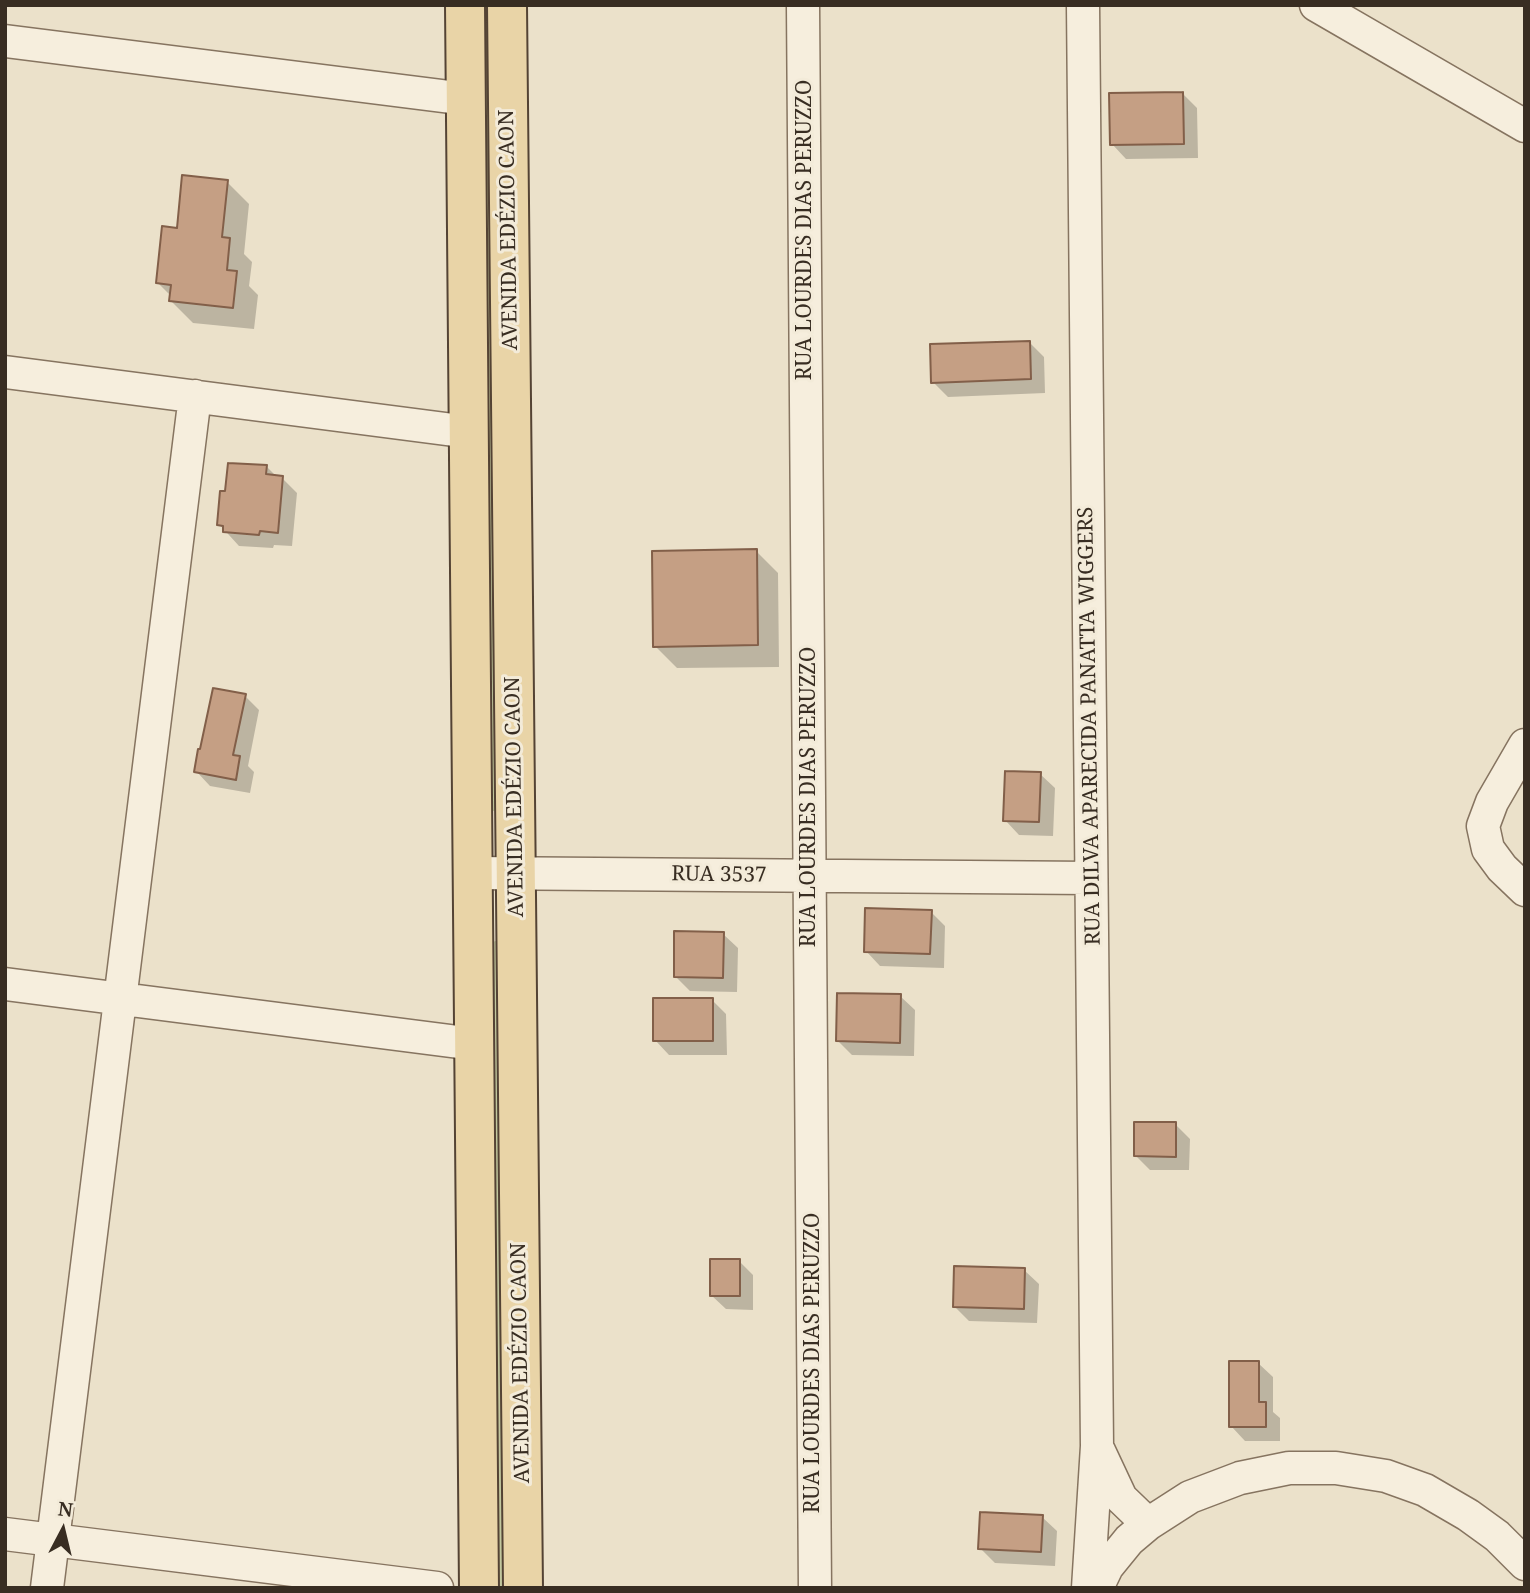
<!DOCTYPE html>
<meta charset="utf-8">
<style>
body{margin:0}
#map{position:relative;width:1530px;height:1593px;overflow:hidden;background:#ebe1ca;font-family:"Noto Serif",serif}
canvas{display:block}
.frame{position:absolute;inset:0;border:7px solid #382d22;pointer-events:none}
.north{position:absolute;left:28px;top:1495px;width:70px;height:70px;-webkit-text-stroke:5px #f3ebd9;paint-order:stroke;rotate:7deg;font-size:19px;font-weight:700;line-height:28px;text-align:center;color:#382d22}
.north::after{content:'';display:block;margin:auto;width:24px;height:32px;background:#382d22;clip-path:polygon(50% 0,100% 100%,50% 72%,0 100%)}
</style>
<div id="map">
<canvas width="1530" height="1593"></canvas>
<div class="frame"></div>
<div class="north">N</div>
</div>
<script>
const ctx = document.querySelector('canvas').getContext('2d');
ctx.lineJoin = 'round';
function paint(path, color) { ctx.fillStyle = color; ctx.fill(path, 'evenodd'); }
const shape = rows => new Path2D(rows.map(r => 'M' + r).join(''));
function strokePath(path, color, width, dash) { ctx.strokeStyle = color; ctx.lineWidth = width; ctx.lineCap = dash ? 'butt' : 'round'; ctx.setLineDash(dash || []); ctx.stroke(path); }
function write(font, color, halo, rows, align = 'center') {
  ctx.font = font + ' "Noto Serif",serif'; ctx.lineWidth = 6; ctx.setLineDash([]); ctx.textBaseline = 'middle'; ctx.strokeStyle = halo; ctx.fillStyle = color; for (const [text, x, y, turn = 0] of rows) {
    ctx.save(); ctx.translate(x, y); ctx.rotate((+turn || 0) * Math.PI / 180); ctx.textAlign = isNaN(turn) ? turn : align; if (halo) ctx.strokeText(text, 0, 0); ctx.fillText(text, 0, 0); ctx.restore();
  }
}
const green = shape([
 [484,6,489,6,498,811,493,811,489,807],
 [495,941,500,941,505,1588,492,1588,490,945]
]);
const shadow = shape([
 [1183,94,1197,108,1198,158,1126,159,1112,144],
 [227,182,249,204,244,254,252,262,249,286,258,295,254,329,193,323,171,301,171,296,157,282,178,230],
 [1029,342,1044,357,1045,393,948,397,933,382],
 [267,467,277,477,282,478,297,493,292,546,274,545,273,548,239,546,219,524],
 [756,551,778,573,779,667,677,668,655,646],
 [245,696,259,710,248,766,254,772,250,793,210,786,196,771],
 [1040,774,1055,788,1053,836,1019,835,1005,820],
 [931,912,945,926,944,968,880,966,866,951],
 [723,934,738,948,737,992,690,991,675,976],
 [900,996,915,1010,914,1056,852,1055,838,1041],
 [712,1000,726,1014,727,1055,669,1055,655,1040],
 [1175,1124,1190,1139,1189,1170,1150,1170,1135,1155],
 [739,1261,753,1275,753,1310,726,1309,711,1295],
 [1024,1270,1039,1284,1037,1323,969,1321,954,1306],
 [1258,1363,1273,1377,1273,1412,1280,1418,1280,1441,1245,1441,1231,1426],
 [1042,1517,1057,1531,1055,1566,995,1563,980,1548]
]);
const building = shape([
 [1183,92,1184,144,1110,145,1109,93,1183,92],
 [182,175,228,180,222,237,230,238,227,270,237,271,233,308,169,301,171,285,156,283,162,226,177,228,182,175],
 [1030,341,1031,379,931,383,930,344,1030,341],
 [228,463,267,465,266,474,283,476,278,533,260,531,259,535,223,532,223,526,217,525,220,491,225,491,228,463],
 [757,549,758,645,653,647,652,551,757,549],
 [213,688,246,694,233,755,240,756,236,780,194,772,198,749,200,749,213,688],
 [1005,771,1041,772,1039,822,1003,821,1005,771],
 [865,908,932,910,930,954,864,952,865,908],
 [674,931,724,932,723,978,674,977,674,931],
 [837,993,901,994,900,1043,836,1041,837,993],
 [653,998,713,998,713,1041,653,1041,653,998],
 [1134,1122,1176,1122,1176,1157,1134,1156,1134,1122],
 [710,1259,740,1259,740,1296,710,1296,710,1259],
 [954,1266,1025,1268,1024,1309,953,1307,954,1266],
 [1229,1361,1259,1361,1259,1402,1266,1402,1266,1427,1229,1427,1229,1361],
 [980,1512,1043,1515,1041,1552,978,1549,980,1512]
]);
const minor = shape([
 [803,5,815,1588],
 [1083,5,1097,1446,1088,1588],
 [1316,5,1525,126],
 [5,41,466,99],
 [5,372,469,432],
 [1525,745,1492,802,1483,826,1488,849,1502,868,1525,890],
 [473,873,1091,878],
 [5,984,474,1044],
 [1099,1451,1121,1498,1148,1524],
 [5,1534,437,1588],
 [47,1588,195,396],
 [1097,1588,1107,1567,1129,1540,1148,1524,1190,1497,1240,1478,1289,1468,1336,1468,1386,1476,1425,1490,1468,1515,1497,1536,1525,1564]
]);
const major = shape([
 [465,5,479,1588],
 [507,5,523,1588]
]);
const streetNames = [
 ["AVENIDA EDÉZIO CAON",509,230,-91],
 ["RUA LOURDES DIAS PERUZZO",805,230,-90],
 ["RUA DILVA APARECIDA PANATTA WIGGERS",1090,726,-91],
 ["AVENIDA EDÉZIO CAON",515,797,-91],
 ["RUA LOURDES DIAS PERUZZO",809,797,-90],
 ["RUA 3537",719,875,1],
 ["AVENIDA EDÉZIO CAON",521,1363,-91],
 ["RUA LOURDES DIAS PERUZZO",813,1363,-90]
];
paint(green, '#c3c89f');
paint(shadow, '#0003');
paint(building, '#c59f84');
strokePath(building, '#825f49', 2);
strokePath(minor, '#867460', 35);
strokePath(major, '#544334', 42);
strokePath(minor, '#f6eedd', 32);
strokePath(major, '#e9d4a7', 38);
write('21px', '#382d22', '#f3ebd9', streetNames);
</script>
